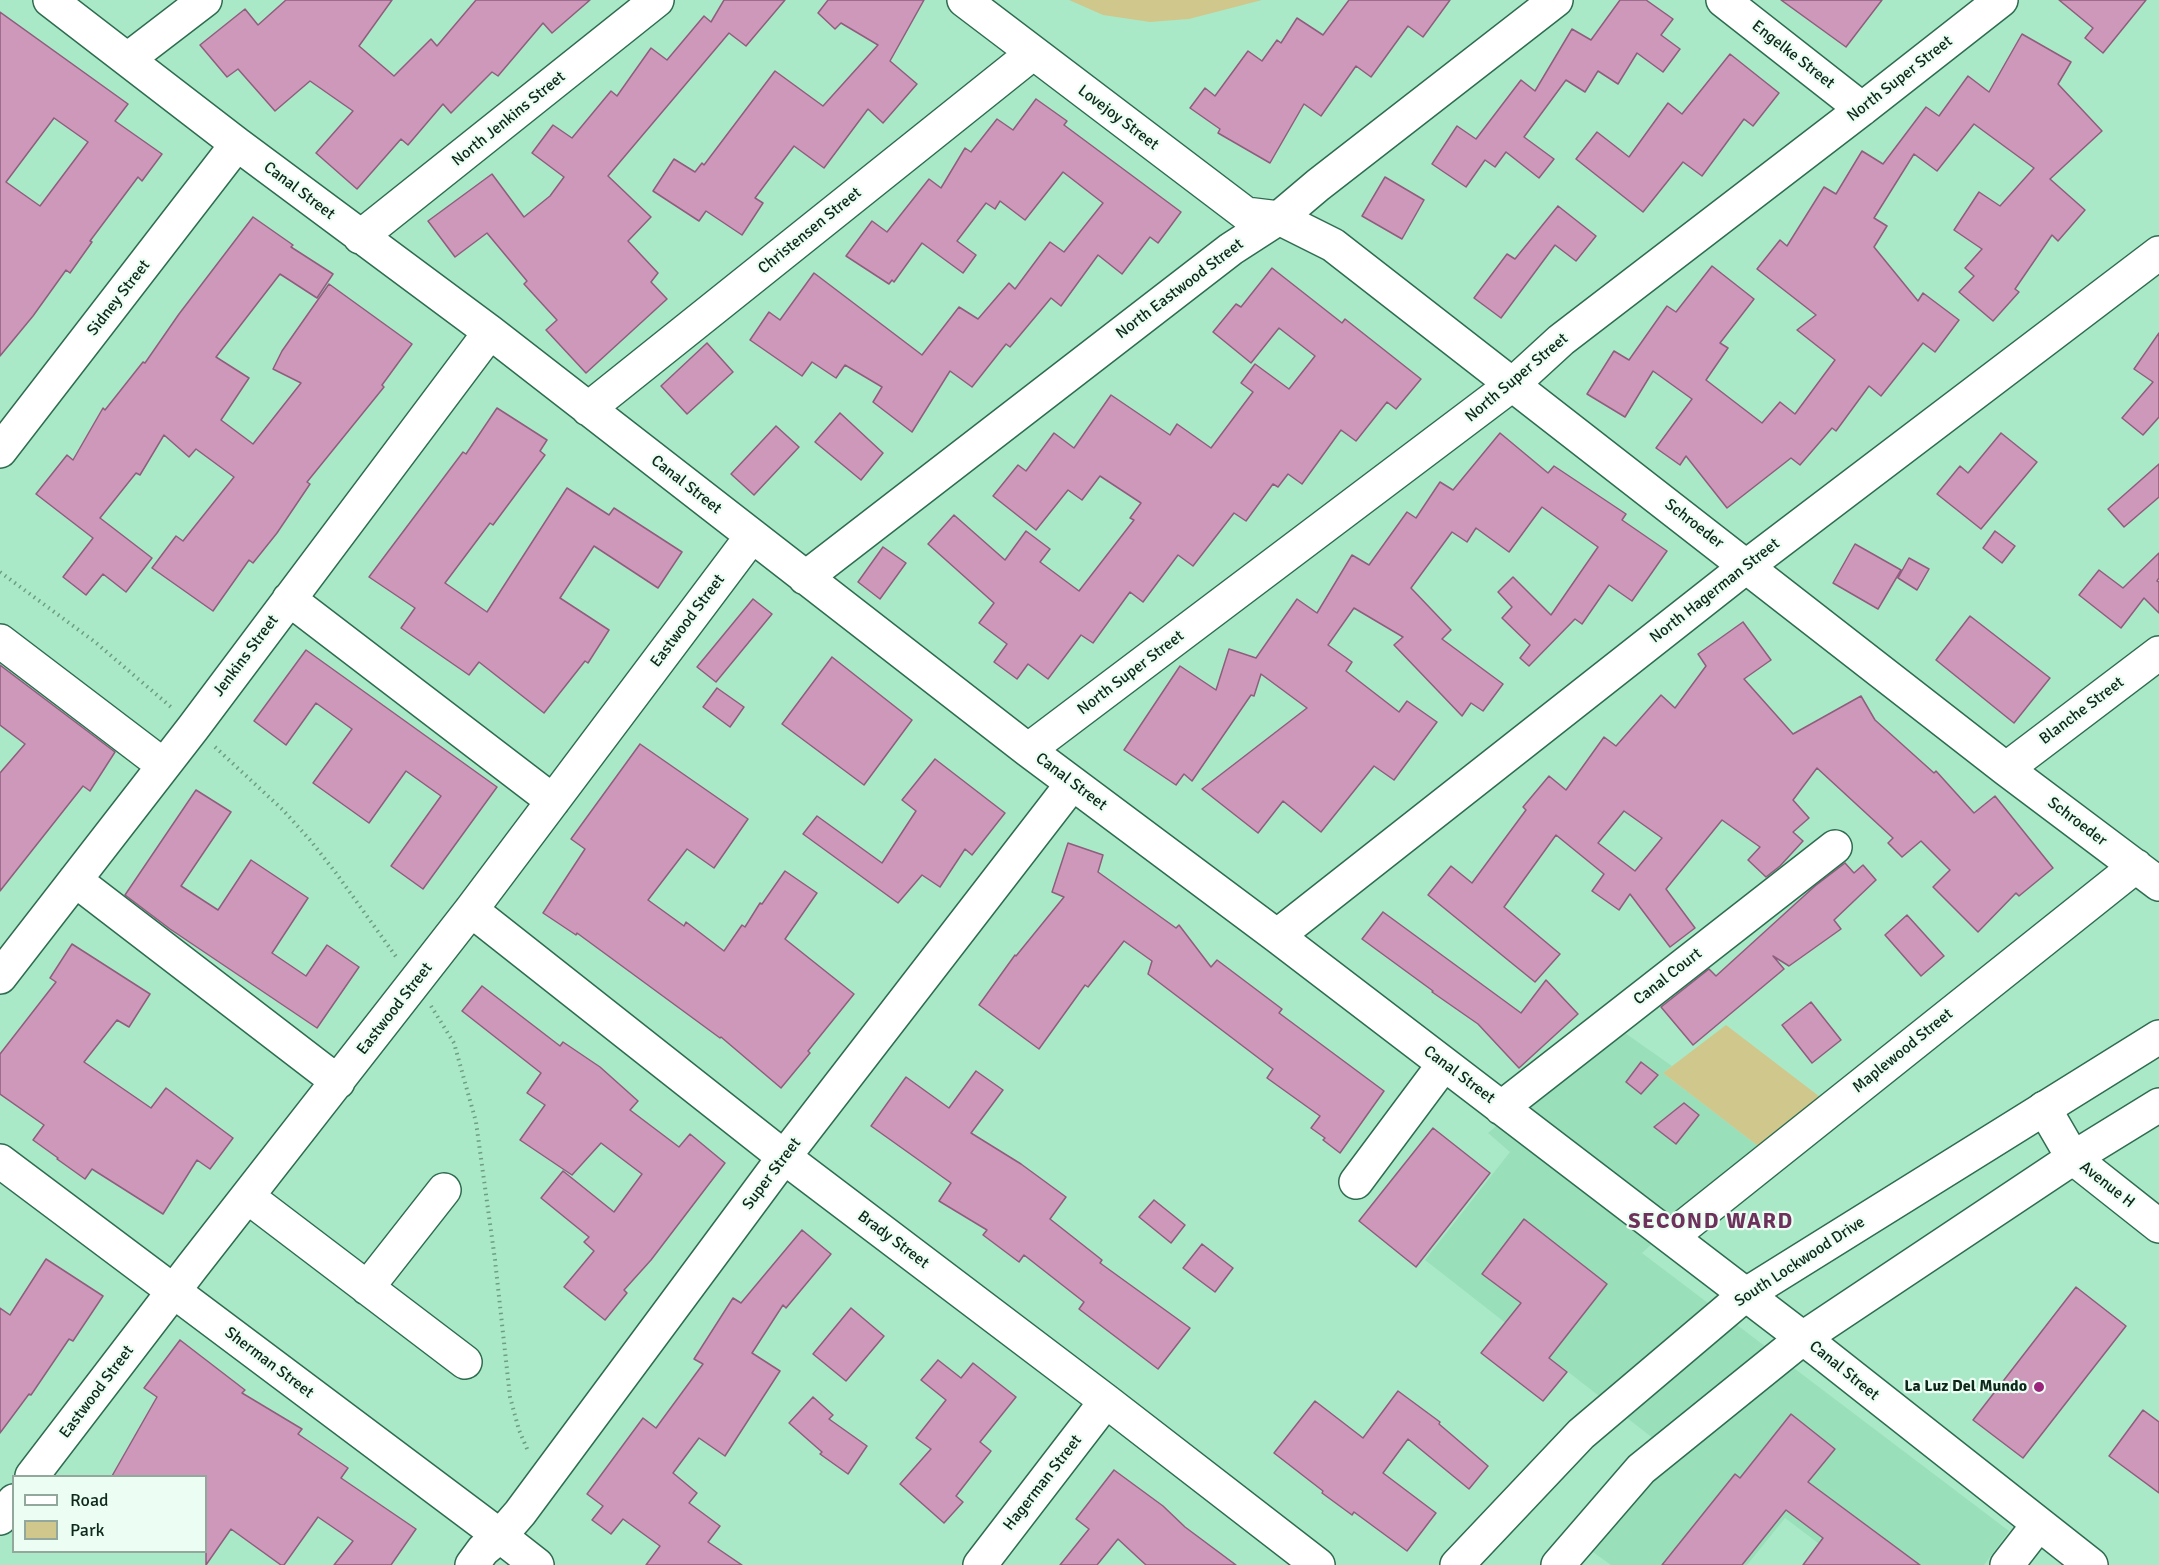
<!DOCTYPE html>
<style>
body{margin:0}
#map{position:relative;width:2159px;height:1565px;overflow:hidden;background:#aae9c7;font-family:Signika,sans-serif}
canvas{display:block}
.legend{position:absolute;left:12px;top:1475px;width:195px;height:78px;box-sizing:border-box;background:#ecfef4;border:2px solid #93a89d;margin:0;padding:8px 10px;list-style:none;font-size:18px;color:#0d271b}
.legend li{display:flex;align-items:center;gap:12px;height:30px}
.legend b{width:30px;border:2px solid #93a89d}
</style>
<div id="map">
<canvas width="2159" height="1565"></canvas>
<ul class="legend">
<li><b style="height:8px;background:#fff"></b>Road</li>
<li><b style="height:16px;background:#d0c78d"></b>Park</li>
</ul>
</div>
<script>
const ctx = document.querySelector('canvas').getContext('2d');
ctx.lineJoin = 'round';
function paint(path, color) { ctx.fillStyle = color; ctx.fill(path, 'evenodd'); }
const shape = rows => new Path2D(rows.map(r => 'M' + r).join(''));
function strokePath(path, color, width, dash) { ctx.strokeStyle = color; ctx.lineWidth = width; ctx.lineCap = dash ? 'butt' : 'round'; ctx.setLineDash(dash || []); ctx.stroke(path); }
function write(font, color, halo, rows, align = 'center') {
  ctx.font = font + ' Signika,sans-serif'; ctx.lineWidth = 4.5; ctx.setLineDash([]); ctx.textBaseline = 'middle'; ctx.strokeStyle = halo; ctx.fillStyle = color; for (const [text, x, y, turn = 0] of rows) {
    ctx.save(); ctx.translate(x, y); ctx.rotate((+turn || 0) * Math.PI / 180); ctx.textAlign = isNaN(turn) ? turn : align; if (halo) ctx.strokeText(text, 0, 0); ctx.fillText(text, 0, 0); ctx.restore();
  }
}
const built = shape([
 [1615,1026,1672,1066,1663,1073,1758,1146,1642,1253,2009,1531,1984,1565,1847,1565,1785,1518,1747,1565,1611,1565,1583,1545,1677,1457,1425,1260,1510,1152,1488,1133]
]);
const green = shape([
 [1069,0,1262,0,1189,19,1150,22,1103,15],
 [1726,1025,1824,1100,1758,1146,1663,1073]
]);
const building = shape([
 [286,0,392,0,359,46,394,76,431,39,437,46,476,0,590,0,552,33,543,23,498,76,492,72,451,113,443,104,408,145,401,139,357,189,316,153,353,111,310,81,275,111,238,69,227,77,200,45,245,9,258,25,286,0],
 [724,0,785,0,746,46,729,33,608,176,651,217,628,241,658,273,651,282,667,299,586,373,546,330,557,320,524,284,527,281,487,233,455,257,428,221,492,174,524,217,550,196,564,177,532,153,553,125,572,138,611,91,617,96,651,48,667,60,704,16,711,22,724,0],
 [828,0,924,0,890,61,917,84,883,123,868,109,824,168,794,146,755,198,763,203,742,235,706,211,699,221,653,191,674,159,695,172,702,163,704,165,775,71,823,106,878,45,841,23,835,29,818,13,828,0],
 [1349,0,1450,0,1423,37,1408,26,1371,77,1356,66,1321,116,1304,104,1270,163,1218,133,1220,129,1190,108,1205,88,1215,96,1248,51,1262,61,1277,40,1281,43,1297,18,1323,35,1349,0],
 [1620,0,1646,0,1673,19,1661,35,1680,49,1663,72,1637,53,1618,84,1598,71,1585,92,1566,80,1524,137,1554,159,1539,178,1506,152,1495,167,1485,160,1466,187,1432,164,1457,126,1476,139,1521,80,1535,91,1572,29,1591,40,1620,0],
 [1781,0,1882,0,1846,47,1781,0],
 [2059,0,2146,0,2103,53,2085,38,2093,28,2059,0],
 [0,12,128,104,115,121,162,154,142,181,138,177,90,241,92,242,70,273,66,270,33,316,0,356,0,12],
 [54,118,88,142,40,206,6,182,54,118],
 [2022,34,2071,62,2058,84,2102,131,2050,179,2085,210,2058,241,2052,235,2015,289,2019,292,1993,321,1959,292,1974,276,1965,268,1982,249,1954,230,1979,192,2000,206,2034,168,1974,124,1937,171,1914,154,1874,218,1887,226,1874,247,1918,301,1923,293,1959,320,1935,352,1923,343,1881,396,1869,386,1836,431,1832,428,1800,465,1791,458,1727,508,1686,456,1680,465,1656,448,1692,399,1653,371,1625,417,1587,394,1614,351,1629,360,1667,306,1676,312,1712,266,1754,299,1720,343,1728,348,1706,380,1762,423,1780,402,1795,414,1835,360,1797,330,1816,315,1757,269,1780,240,1787,246,1824,187,1836,194,1862,151,1883,164,1926,107,1939,116,1968,76,1989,92,2022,34],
 [1730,54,1779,93,1753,126,1744,119,1702,176,1683,162,1643,212,1576,159,1597,132,1629,157,1668,103,1682,114,1730,54],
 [1036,99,1067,121,1064,125,1181,212,1158,243,1150,237,1122,274,1098,255,1061,306,1051,298,1010,347,1006,344,972,387,950,371,912,432,873,402,882,387,845,365,836,378,812,362,802,376,750,340,769,312,780,320,814,273,922,355,959,307,978,319,1009,283,1015,289,1050,242,1064,252,1103,203,1063,172,1025,220,1000,201,995,209,986,203,957,241,976,255,963,273,922,243,894,282,892,280,889,284,846,256,872,221,887,232,929,179,941,188,965,148,971,152,997,119,1013,130,1036,99],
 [1385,177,1424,200,1402,239,1362,216,1385,177],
 [1558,206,1596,236,1576,261,1555,245,1501,318,1474,298,1507,254,1515,259,1558,206],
 [253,217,293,245,291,247,333,274,317,298,280,274,216,357,249,378,221,420,253,444,301,383,273,369,282,351,329,284,412,344,382,385,384,387,307,482,310,484,277,533,253,563,249,560,213,611,152,568,176,536,183,541,234,477,196,449,189,457,164,435,140,475,136,473,100,518,152,558,126,592,103,574,86,595,63,577,93,538,36,494,67,455,73,460,103,408,105,410,143,362,145,363,179,314,253,217],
 [1272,268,1342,323,1345,319,1421,379,1396,409,1387,402,1356,441,1341,430,1302,484,1288,474,1278,487,1273,484,1246,521,1234,513,1193,566,1178,555,1143,602,1130,592,1093,643,1081,635,1048,679,1028,664,1017,679,994,662,1007,644,979,623,994,603,928,544,954,515,1005,560,1026,531,1050,549,1040,562,1079,591,1134,520,1130,518,1141,503,1100,476,1082,500,1068,490,1036,530,993,496,1018,465,1026,471,1054,433,1074,448,1111,395,1170,435,1177,424,1211,448,1253,392,1241,383,1255,364,1289,389,1315,356,1279,328,1251,363,1213,332,1236,304,1241,307,1272,268],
 [2159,333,2159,417,2143,435,2122,418,2153,382,2134,369,2159,333],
 [707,343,733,372,687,414,661,386,707,343],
 [497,408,547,440,540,451,545,455,493,525,490,523,445,583,487,612,567,488,609,515,614,508,682,552,658,588,594,546,560,598,609,630,588,663,585,661,544,713,479,662,469,675,401,628,415,608,369,577,463,452,466,454,497,408],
 [840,413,883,453,861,480,815,442,840,413],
 [776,426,799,447,754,495,731,474,776,426],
 [1500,433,1548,473,1554,466,1626,514,1622,520,1667,551,1632,601,1609,585,1582,624,1575,619,1529,666,1520,658,1530,645,1502,618,1512,607,1498,592,1513,577,1551,615,1598,547,1542,507,1509,552,1476,528,1467,542,1452,532,1411,588,1451,630,1442,639,1503,684,1483,711,1471,703,1462,716,1394,645,1403,637,1354,608,1328,645,1352,662,1346,671,1399,712,1407,701,1437,722,1394,780,1374,766,1321,832,1283,801,1258,833,1202,789,1307,708,1261,674,1254,696,1251,695,1192,781,1184,774,1176,785,1124,750,1180,666,1216,690,1229,649,1256,658,1297,599,1317,613,1352,555,1369,565,1407,512,1416,518,1440,482,1453,490,1500,433],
 [2001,433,2037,462,1981,529,1937,494,1960,466,1968,473,2001,433],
 [2159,464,2159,497,2124,527,2108,509,2159,464],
 [1995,531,2015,546,2002,563,1983,548,1995,531],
 [1855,544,1901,570,1878,609,1833,583,1855,544],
 [883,547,906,563,880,599,858,582,883,547],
 [2159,553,2159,578,2157,581,2159,582,2159,613,2144,598,2121,628,2079,595,2099,570,2123,588,2159,553],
 [1909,558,1929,569,1917,590,1898,578,1909,558],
 [753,599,772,614,716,682,697,667,753,599],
 [1970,616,2050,678,2014,723,1936,660,1970,616],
 [1743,622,1771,660,1744,679,1793,734,1861,696,1875,720,1934,773,1936,771,1974,813,1995,796,2053,868,2019,896,2016,893,1978,932,1933,887,1950,870,1921,841,1902,857,1888,843,1893,838,1817,768,1793,800,1809,818,1793,832,1803,841,1780,866,1766,877,1748,860,1760,847,1722,820,1666,889,1695,928,1670,947,1630,894,1619,910,1592,891,1604,874,1556,835,1504,907,1560,954,1535,982,1428,895,1451,866,1472,883,1526,810,1523,807,1549,776,1566,790,1604,737,1616,746,1661,695,1675,708,1706,666,1698,654,1743,622],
 [1624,811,1662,838,1635,871,1598,843,1624,811],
 [306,650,497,787,423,889,391,866,441,796,406,771,369,823,313,783,352,729,316,703,286,745,254,721,306,650],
 [832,657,912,720,864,785,782,724,832,657],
 [0,665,115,752,90,791,83,786,0,891,0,773,25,744,0,725,0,665],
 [717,688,744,707,730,727,703,707,717,688],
 [640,744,748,819,714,868,687,849,648,900,684,926,686,922,724,951,742,925,745,927,760,903,762,904,785,871,817,893,785,939,854,994,808,1051,810,1053,781,1088,721,1037,720,1038,577,933,576,935,543,913,585,849,571,839,640,744],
 [935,759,1005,813,972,855,965,849,940,887,922,875,898,903,803,834,817,816,882,863,916,811,902,800,935,759],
 [196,790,231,812,181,886,218,910,251,860,308,898,272,953,306,976,327,945,359,967,317,1028,170,929,125,895,196,790],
 [1068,843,1103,855,1098,872,1176,928,1179,925,1211,967,1217,960,1282,1009,1279,1013,1384,1091,1340,1153,1323,1140,1325,1138,1311,1128,1320,1116,1267,1078,1273,1069,1148,974,1152,961,1124,941,1088,987,1085,985,1039,1049,979,1005,1015,955,1016,956,1064,897,1052,892,1068,843],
 [1845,863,1854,873,1863,865,1876,880,1834,920,1841,929,1789,966,1773,956,1784,969,1693,1045,1661,1007,1709,969,1716,976,1815,886,1845,863],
 [1383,912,1521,1013,1546,980,1578,1014,1519,1068,1478,1024,1432,992,1433,991,1362,939,1383,912],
 [1907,915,1944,956,1921,976,1885,935,1907,915],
 [72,944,150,994,129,1027,117,1020,84,1062,151,1108,166,1088,233,1138,210,1169,197,1160,163,1214,92,1169,85,1179,57,1159,58,1158,33,1140,44,1125,0,1094,0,1054,56,982,50,978,72,944],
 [482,986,560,1046,563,1042,600,1067,638,1101,630,1110,679,1147,690,1134,725,1163,651,1260,624,1290,627,1293,605,1320,564,1287,594,1251,584,1242,589,1237,541,1198,563,1171,614,1212,642,1174,601,1143,572,1175,520,1140,545,1105,527,1093,541,1073,462,1011,482,986],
 [1811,1002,1841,1040,1812,1063,1782,1025,1811,1002],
 [1641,1062,1658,1075,1641,1094,1626,1082,1641,1062],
 [976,1071,1003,1090,971,1133,1021,1164,1066,1197,1050,1219,1102,1260,1100,1263,1190,1328,1158,1369,1079,1309,1084,1302,1024,1255,1019,1262,983,1235,987,1230,939,1201,951,1183,871,1126,906,1077,949,1108,976,1071],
 [1684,1103,1699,1115,1676,1144,1654,1127,1684,1103],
 [1433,1128,1490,1173,1416,1267,1359,1221,1433,1128],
 [1154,1200,1185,1225,1171,1243,1139,1217,1154,1200],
 [1524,1219,1607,1284,1549,1358,1567,1372,1543,1401,1481,1353,1521,1303,1482,1274,1524,1219],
 [802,1230,831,1254,786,1308,783,1305,752,1353,780,1371,725,1456,699,1438,673,1473,697,1493,689,1503,720,1526,708,1542,742,1565,646,1565,660,1546,623,1519,611,1534,592,1520,603,1506,587,1494,643,1418,656,1428,703,1364,694,1359,733,1298,741,1303,802,1230],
 [1202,1244,1233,1268,1215,1292,1183,1268,1202,1244],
 [46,1259,103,1296,73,1341,69,1339,31,1395,29,1394,0,1433,0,1308,10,1315,46,1259],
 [2076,1287,2126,1326,2023,1458,1973,1420,2076,1287],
 [851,1308,884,1336,846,1381,813,1354,851,1308],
 [180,1340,245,1390,242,1393,302,1429,298,1434,348,1468,341,1478,416,1529,391,1565,334,1565,353,1541,318,1517,284,1565,281,1565,231,1529,206,1565,206,1476,112,1476,157,1397,144,1388,180,1340],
 [938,1360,961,1378,973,1363,1016,1397,980,1442,991,1451,956,1496,963,1502,944,1523,900,1484,931,1449,916,1438,946,1400,921,1380,938,1360],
 [1398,1391,1440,1422,1439,1424,1488,1466,1469,1489,1408,1439,1383,1473,1436,1513,1407,1551,1354,1512,1352,1515,1322,1493,1323,1491,1274,1453,1315,1401,1363,1438,1398,1391],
 [813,1397,833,1415,829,1419,867,1446,848,1474,820,1454,822,1452,789,1423,813,1397],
 [2143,1410,2159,1422,2159,1493,2109,1456,2143,1410],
 [1791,1414,1835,1449,1808,1482,1920,1565,1803,1565,1823,1538,1786,1510,1742,1565,1662,1565,1735,1474,1740,1478,1791,1414],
 [1114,1470,1163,1506,1185,1527,1236,1565,1146,1565,1118,1539,1097,1565,1060,1565,1089,1529,1076,1519,1114,1470]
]);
const path = shape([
 [0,572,95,642,171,707],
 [215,747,283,810,310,840,336,873,397,958],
 [431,1006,454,1043,476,1122,495,1260,510,1397,519,1430,528,1451]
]);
const minor = shape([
 [50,0,237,144,490,332,1028,750,1277,936,1821,1352,2091,1565],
 [964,0,1246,214,1279,218,1333,245,2006,769,2159,884],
 [1723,0,1862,109],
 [128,59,205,0],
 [360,237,657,0],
 [588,409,1033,53],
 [0,451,237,144],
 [805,578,1231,249,1279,218,1318,185,1556,0],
 [289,599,553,801],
 [0,641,163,765],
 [1028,750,1513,384,1561,340,1862,109,2001,0],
 [2006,769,2159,653],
 [75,880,338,1082],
 [471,910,784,1157,1106,1401,1318,1565],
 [1277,936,1747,566,2159,253],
 [0,977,193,728,490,332],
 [1501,1108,1835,847],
 [2044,1108,2073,1158,2159,1226],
 [0,1161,500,1536,537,1565],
 [1356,1182,1444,1064],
 [248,1197,465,1362],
 [1671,1237,2136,866],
 [367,1288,444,1190],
 [32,1476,192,1267,471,910,752,536],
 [0,1518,14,1501],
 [472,1565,483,1550,500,1536,520,1513,784,1157,1072,784],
 [980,1565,1106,1401],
 [2007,1565,2038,1525]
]);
const major = shape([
 [1457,1565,1581,1434,1745,1295,2159,1037],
 [1558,1565,1641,1469,1803,1338,2073,1158,2159,1105]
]);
const markers = [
 [2039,1387,6,"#9c247d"]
];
const streetNames = [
 ["Engelke Street",1793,55,38],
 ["North Super Street",1900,79,-38],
 ["Lovejoy Street",1118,118,37],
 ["North Jenkins Street",509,119,-39],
 ["Canal Street",299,191,37],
 ["Christensen Street",810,231,-39],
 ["North Eastwood Street",1180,289,-37],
 ["Sidney Street",119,298,-52],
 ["North Super Street",1517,378,-40],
 ["Canal Street",686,485,38],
 ["Schroeder",1694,524,38],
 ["North Hagerman Street",1715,591,-38],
 ["Eastwood Street",688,621,-53],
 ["Jenkins Street",246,656,-53],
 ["North Super Street",1131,673,-37],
 ["Blanche Street",2082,711,-37],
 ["Canal Street",1071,782,37],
 ["Schroeder",2077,822,37],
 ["Canal Court",1668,977,-38],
 ["Eastwood Street",395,1009,-52],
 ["Maplewood Street",1903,1051,-39],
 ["Canal Street",1459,1075,37],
 ["Super Street",772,1174,-53],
 ["Avenue H",2107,1185,38],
 ["Brady Street",893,1240,37],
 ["South Lockwood Drive",1800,1262,-33],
 ["Sherman Street",269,1363,37],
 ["Canal Street",1844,1371,39],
 ["Eastwood Street",97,1392,-53],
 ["Hagerman Street",1043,1483,-52]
];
const poiNames = [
 ["La Luz Del Mundo",2027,1387]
];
const districtNames = [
 ["SECOND WARD",1711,1222]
];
paint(built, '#99dfba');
paint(green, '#d0c78d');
paint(building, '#ce98bb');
strokePath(building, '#8f5d7d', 1.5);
strokePath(minor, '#2f6c4f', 36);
strokePath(major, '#2f6c4f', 36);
strokePath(path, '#6d9e84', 4, [1.5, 4.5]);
strokePath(minor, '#fff', 33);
strokePath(major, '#fff', 33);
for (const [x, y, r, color] of markers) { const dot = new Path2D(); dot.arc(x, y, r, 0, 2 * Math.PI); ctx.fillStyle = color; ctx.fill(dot); strokePath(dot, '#ecfef4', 2); }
write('16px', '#0d271b', '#ecfef4', streetNames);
write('bold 16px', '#0d271b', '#ecfef4', poiNames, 'right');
ctx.letterSpacing = '1.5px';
write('bold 22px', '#6d325b', '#ecfef4', districtNames);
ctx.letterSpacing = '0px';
</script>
